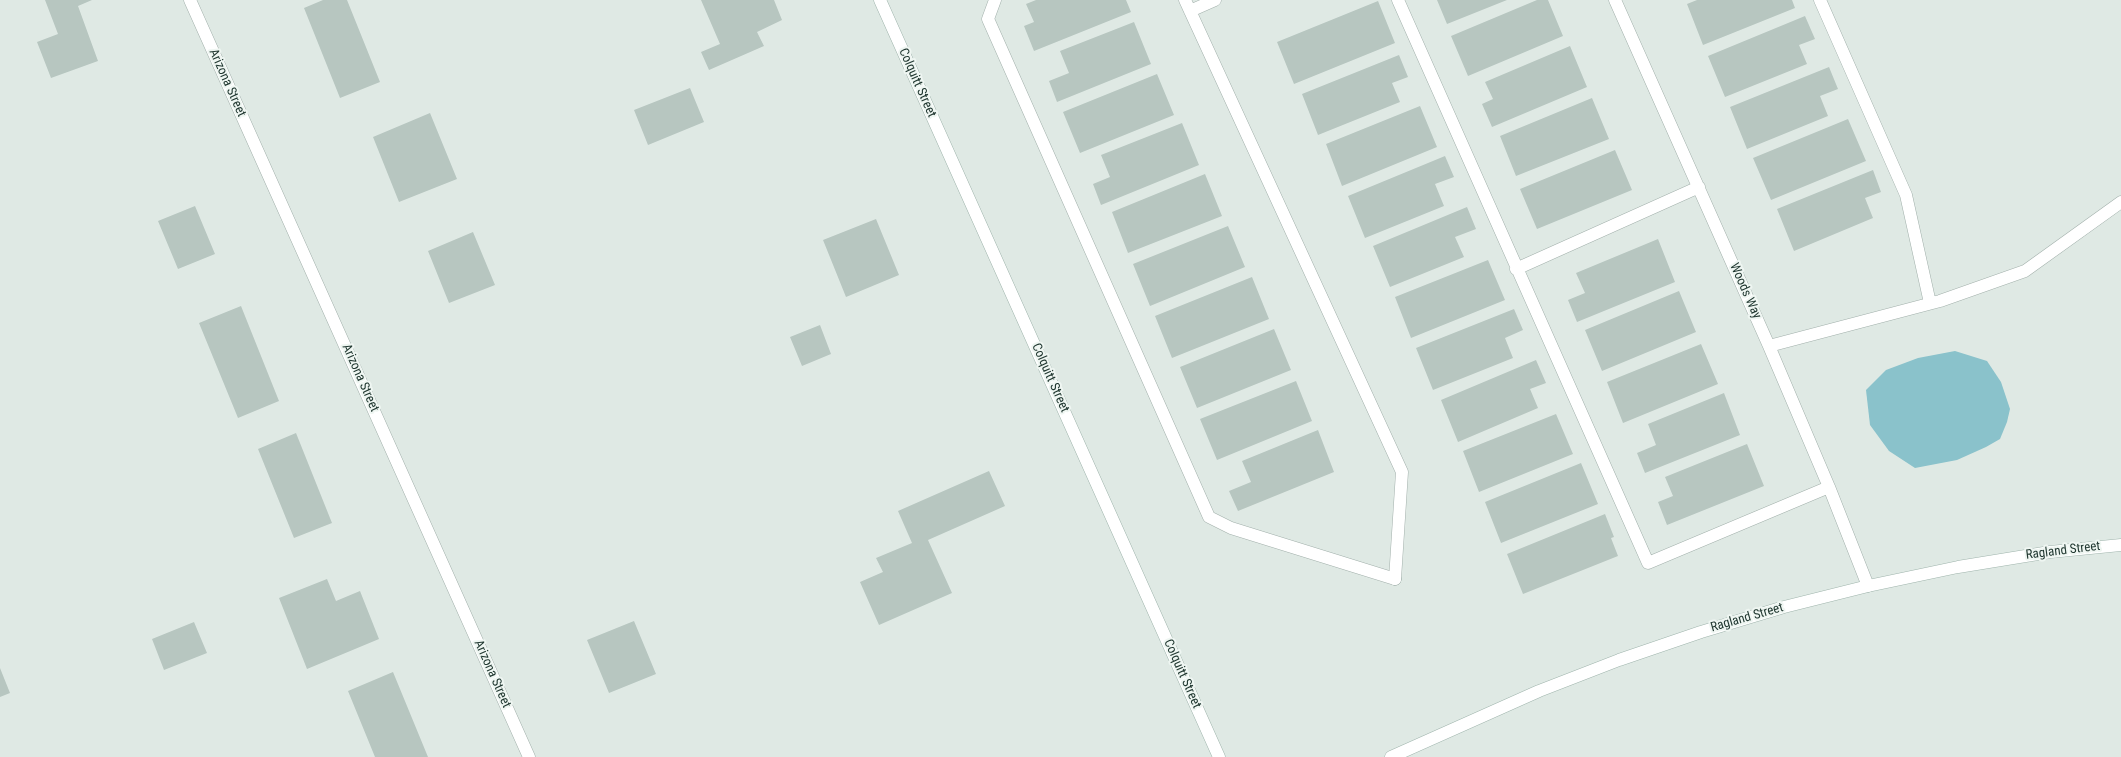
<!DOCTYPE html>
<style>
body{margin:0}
canvas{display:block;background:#dfe9e4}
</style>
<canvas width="2121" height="757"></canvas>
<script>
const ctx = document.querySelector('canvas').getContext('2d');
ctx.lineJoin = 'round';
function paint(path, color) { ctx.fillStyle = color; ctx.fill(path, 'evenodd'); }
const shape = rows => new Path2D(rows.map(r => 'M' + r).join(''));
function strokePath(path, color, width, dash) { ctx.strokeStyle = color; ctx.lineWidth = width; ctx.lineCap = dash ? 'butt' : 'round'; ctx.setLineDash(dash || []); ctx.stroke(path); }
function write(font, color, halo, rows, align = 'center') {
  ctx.font = font + ' "Roboto Condensed",sans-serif'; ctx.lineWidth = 4; ctx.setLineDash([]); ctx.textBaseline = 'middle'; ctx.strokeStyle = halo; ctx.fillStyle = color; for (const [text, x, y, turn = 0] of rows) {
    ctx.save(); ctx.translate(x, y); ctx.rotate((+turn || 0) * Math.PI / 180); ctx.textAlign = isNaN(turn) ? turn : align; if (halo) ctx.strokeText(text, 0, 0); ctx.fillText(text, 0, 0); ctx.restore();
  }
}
const water = shape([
 [1955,351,1987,361,2001,382,2010,409,2007,422,2000,439,1986,447,1957,460,1915,468,1889,451,1870,425,1866,390,1886,370,1918,358]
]);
const building = shape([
 [45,0,92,0,78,6,98,61,51,78,37,42,58,34],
 [323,0,347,0,380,82,340,98,304,8],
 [701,0,774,0,782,20,757,32,764,46,709,70,701,52,720,44],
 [1036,0,1126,0,1131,12,1034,51,1024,26,1034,22,1026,4],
 [1437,0,1507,0,1447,24],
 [1537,0,1548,0,1563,36,1468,76,1451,36],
 [1697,0,1792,0,1795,8,1703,45,1687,4],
 [1378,1,1395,43,1294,84,1277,42],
 [1805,16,1815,39,1799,45,1807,64,1725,97,1708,56],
 [1134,22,1151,64,1057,102,1049,81,1069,73,1060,51],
 [1570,46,1587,87,1492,127,1482,104,1493,99,1485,82],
 [1399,55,1408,77,1392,83,1400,102,1318,135,1302,94],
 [1829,67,1838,89,1820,96,1828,116,1747,149,1730,107],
 [1157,74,1174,115,1080,153,1063,112],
 [690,88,704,122,648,145,634,110],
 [1592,98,1609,139,1516,176,1500,136],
 [1420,106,1437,147,1342,186,1326,144],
 [430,113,457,179,399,202,373,137],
 [1848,119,1866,161,1771,200,1753,158],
 [1182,123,1199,165,1101,205,1093,184,1110,177,1101,155],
 [1615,150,1632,190,1537,229,1520,189],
 [1445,156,1454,177,1435,184,1444,206,1365,238,1348,196],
 [1873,170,1881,192,1865,198,1873,218,1794,251,1777,209],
 [1205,174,1222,216,1128,253,1112,212],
 [195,206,215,254,178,269,158,221],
 [1467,207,1476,229,1455,237,1464,257,1390,287,1373,246],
 [876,219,899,275,846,297,823,240],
 [1228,226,1245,267,1150,306,1133,264],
 [473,232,495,285,449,303,428,251],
 [1658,239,1675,282,1577,322,1568,300,1585,293,1576,273],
 [1488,260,1505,300,1411,338,1395,297],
 [1252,277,1269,319,1172,358,1155,316],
 [1679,291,1696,332,1602,371,1585,330],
 [241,306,279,401,238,418,199,323],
 [1514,309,1523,330,1505,338,1513,358,1433,390,1416,348],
 [820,325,831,354,802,366,790,337],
 [1274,329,1291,370,1197,408,1180,367],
 [1701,344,1718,384,1623,423,1607,382],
 [1536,360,1546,383,1530,389,1538,408,1458,442,1441,400],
 [1296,381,1312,421,1217,460,1200,419],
 [1724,393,1740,435,1645,473,1637,453,1656,445,1648,424],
 [1556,414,1573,454,1479,492,1463,451],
 [1318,430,1334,472,1238,511,1229,491,1251,482,1242,461],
 [296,433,332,523,294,538,258,449],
 [1747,444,1764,486,1667,525,1658,502,1673,496,1665,477],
 [1581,463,1598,504,1501,543,1485,502],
 [989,471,1005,506,928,540,952,593,879,625,860,582,883,572,876,558,912,543,898,511],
 [1605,514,1614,537,1611,538,1618,556,1523,594,1507,554],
 [327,579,336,601,360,591,379,639,307,669,279,598],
 [634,621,656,674,609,693,587,640],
 [194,622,207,653,164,670,152,639],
 [0,668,10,693,0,697],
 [393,672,428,757,375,757,348,691]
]);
const lane = shape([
 [995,0,988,19,1209,517,1231,528,1395,579]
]);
const street = shape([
 [190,0,529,757],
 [1185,0,1402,472,1395,579],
 [1398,0,1648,563,1829,487],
 [1615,0,1769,346,1829,487,1868,586],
 [1820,0,1906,195,1930,303],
 [1190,11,1215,0],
 [1516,269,1699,187],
 [1769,346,1940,301,2025,271,2121,202]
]);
const secondary = shape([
 [880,0,1219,757],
 [1391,757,1539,691,1619,660,1701,632,1784,607,1868,586,1958,567,2050,552,2121,545]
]);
const streetNames = [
 ["Arizona Street",227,83,66],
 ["Colquitt Street",917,83,66],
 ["Woods Way",1745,291,66],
 ["Arizona Street",360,378,66],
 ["Colquitt Street",1050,378,66],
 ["Ragland Street",2063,551,-7],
 ["Ragland Street",1747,618,-16],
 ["Arizona Street",492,674,66],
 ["Colquitt Street",1182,674,66]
];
paint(water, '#8ac2cb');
paint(building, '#b7c6c0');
strokePath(lane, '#a2b0ab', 13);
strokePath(street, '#a2b0ab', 13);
strokePath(secondary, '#9fb4ac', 13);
strokePath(lane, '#fff', 12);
strokePath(street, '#fff', 12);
strokePath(secondary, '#fff', 12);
write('13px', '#213831', '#eff6f2', streetNames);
</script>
